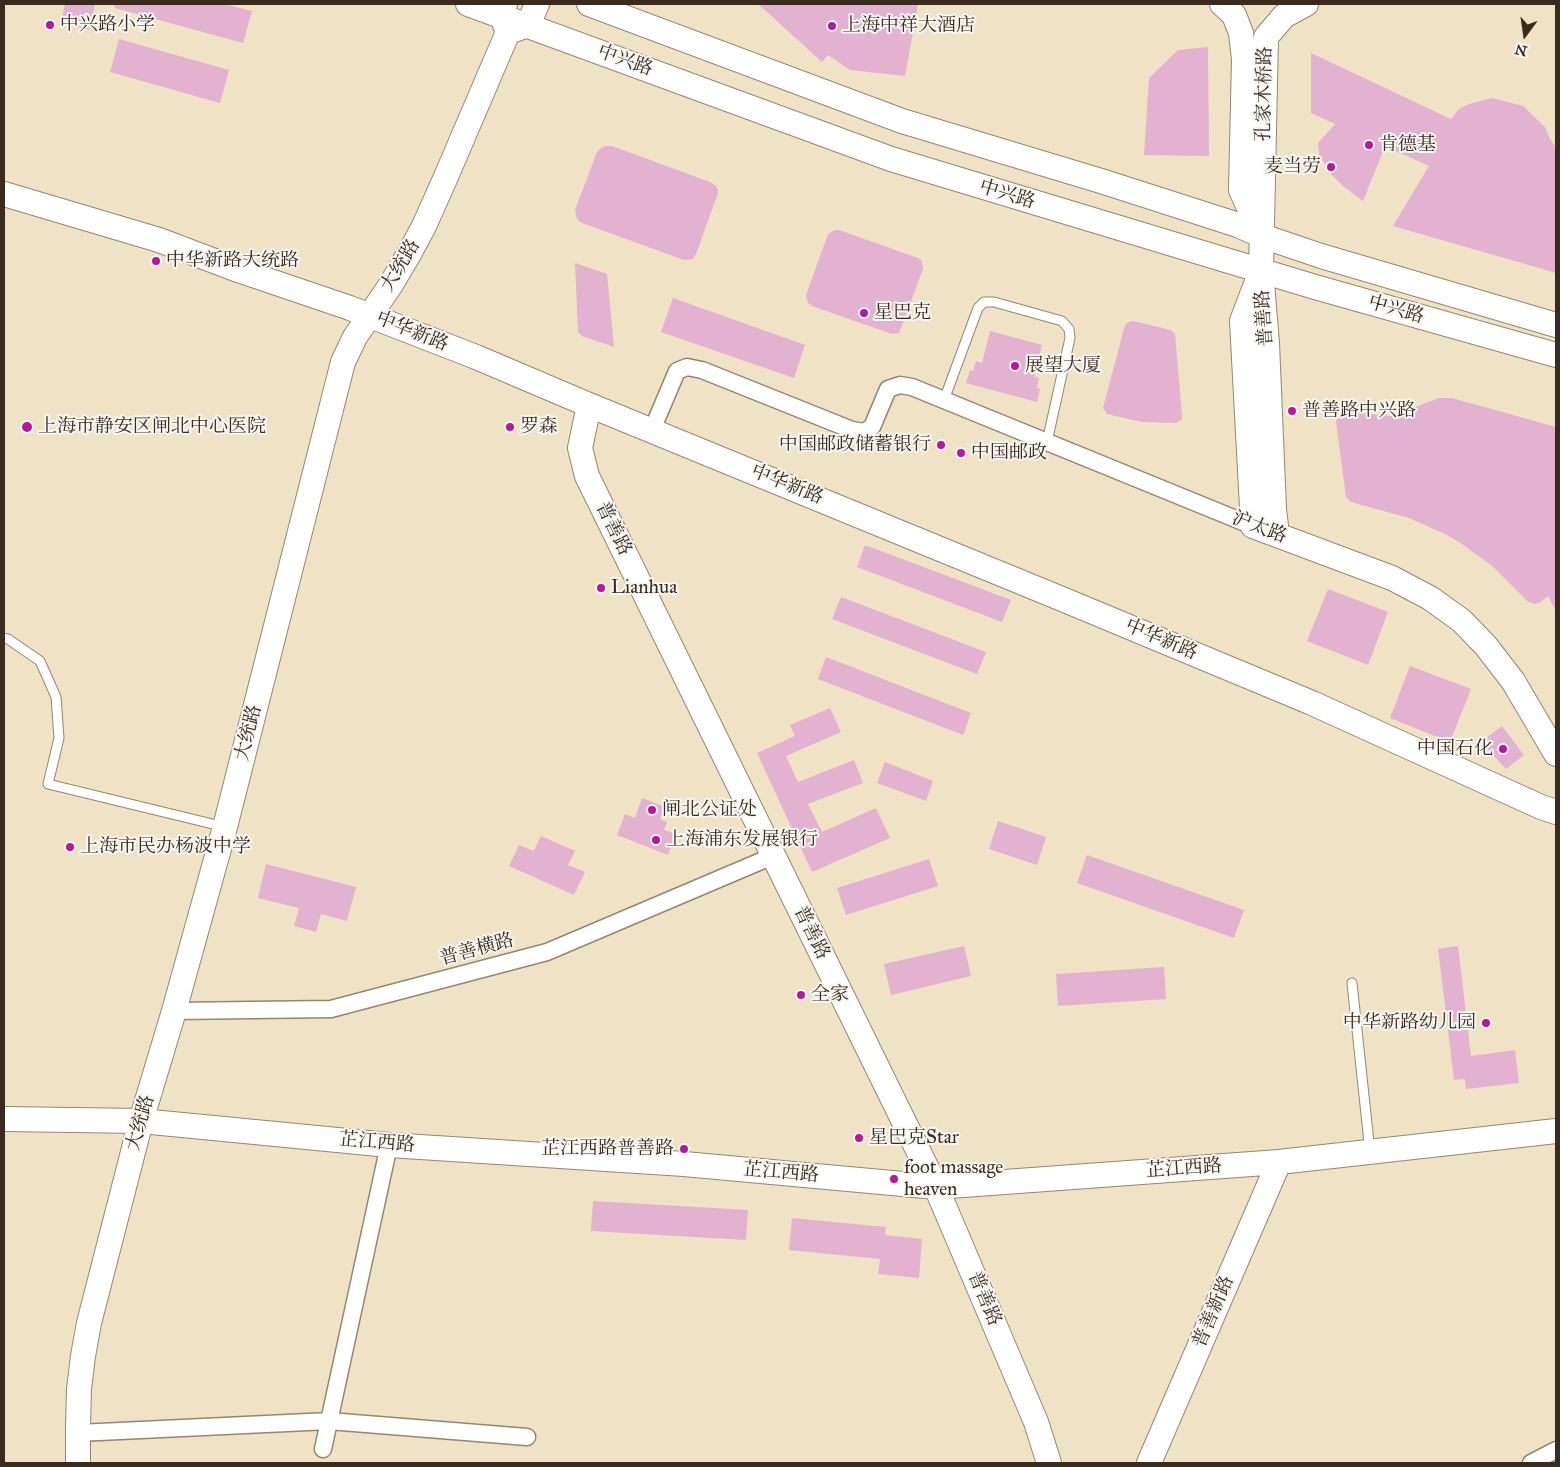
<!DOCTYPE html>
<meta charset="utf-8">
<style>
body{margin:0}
#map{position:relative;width:1560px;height:1467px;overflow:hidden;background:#efe2c5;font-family:"IM FELL Great Primer",serif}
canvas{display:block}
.frame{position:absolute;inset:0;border:5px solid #3b2a1e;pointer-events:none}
.north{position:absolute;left:1500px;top:10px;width:50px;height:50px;-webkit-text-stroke:4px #f6f6f2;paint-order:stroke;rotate:194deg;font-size:14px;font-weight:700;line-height:20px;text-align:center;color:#3b2a1e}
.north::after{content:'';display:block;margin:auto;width:18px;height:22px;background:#3b2a1e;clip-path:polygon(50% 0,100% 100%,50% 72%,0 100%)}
</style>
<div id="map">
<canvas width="1560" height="1467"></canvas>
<div class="frame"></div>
<div class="north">N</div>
</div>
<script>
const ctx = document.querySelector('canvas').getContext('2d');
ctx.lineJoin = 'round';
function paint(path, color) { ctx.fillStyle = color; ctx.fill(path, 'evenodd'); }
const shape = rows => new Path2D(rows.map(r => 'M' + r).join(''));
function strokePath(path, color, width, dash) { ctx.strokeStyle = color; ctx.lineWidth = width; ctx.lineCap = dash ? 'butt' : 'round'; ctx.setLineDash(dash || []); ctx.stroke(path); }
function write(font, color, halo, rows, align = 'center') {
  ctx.font = font + ' "IM FELL Great Primer","Noto Serif SC",serif'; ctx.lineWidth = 4; ctx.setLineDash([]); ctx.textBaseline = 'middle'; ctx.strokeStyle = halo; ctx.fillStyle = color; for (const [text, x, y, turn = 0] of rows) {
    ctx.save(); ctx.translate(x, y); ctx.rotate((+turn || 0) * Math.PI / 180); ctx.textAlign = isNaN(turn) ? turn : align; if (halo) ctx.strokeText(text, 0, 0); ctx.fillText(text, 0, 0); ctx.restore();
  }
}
const building = shape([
 [65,4,95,4,89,30,61,22],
 [115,4,224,4,252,11,243,43,115,8],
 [758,4,918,4,905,76,850,70,828,55,822,62],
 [119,39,229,70,220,103,110,72],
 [1208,47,1209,156,1144,155,1149,78,1178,50],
 [1311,53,1451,119,1459,109,1469,104,1492,98,1523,106,1545,127,1549,137,1556,148,1556,273,1393,226,1429,166,1385,146,1363,201,1343,186,1331,174,1319,154,1318,143,1335,124,1311,113],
 [607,146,612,146,710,182,716,186,718,191,717,196,696,254,693,259,684,260,582,223,577,219,575,210,597,152,601,148],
 [835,230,839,230,918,258,922,261,923,269,899,333,892,334,812,306,808,303,806,295,828,234],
 [575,263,607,274,614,347,582,336,578,332],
 [673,298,805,345,794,378,661,332],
 [1133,321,1171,330,1175,334,1182,415,1182,419,1176,423,1142,422,1107,414,1103,408,1125,325,1129,322],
 [990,331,1042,345,1034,376,1039,378,1037,388,1040,389,1037,402,966,383,970,370,973,371,976,361,982,363],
 [1439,398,1452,398,1556,427,1556,611,1548,596,1539,603,1534,604,1527,601,1491,565,1459,542,1445,534,1409,518,1351,502,1346,497,1336,421,1340,417,1349,412,1391,416],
 [865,545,1011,600,1002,622,857,567],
 [1328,589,1388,612,1368,665,1307,641],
 [841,597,986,652,977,674,832,619],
 [826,657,971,713,963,735,818,679],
 [1410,666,1471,689,1450,742,1390,718],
 [830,708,841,732,786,756,798,782,854,760,863,783,808,804,822,832,876,808,890,838,812,872,757,753,795,736,790,725],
 [1502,726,1524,755,1506,769,1481,742],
 [885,762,933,781,926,801,877,783],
 [642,798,665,807,660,819,667,822,664,830,676,834,668,855,617,835,625,814,635,818],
 [998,821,1046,837,1037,865,989,849],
 [541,836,575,851,568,865,585,872,574,895,509,866,519,845,534,851],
 [1087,855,1244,910,1234,938,1077,883],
 [929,859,938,886,846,915,837,888],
 [266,864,356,887,347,921,321,914,316,932,294,926,299,908,258,898],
 [964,946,971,976,891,995,884,964],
 [1458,946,1471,1056,1515,1050,1519,1083,1466,1089,1465,1079,1454,1080,1438,949],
 [1164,967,1166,999,1058,1006,1056,974],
 [593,1201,748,1210,746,1240,591,1231],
 [792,1218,886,1227,885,1235,922,1239,919,1278,878,1274,880,1259,789,1250]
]);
const lane = shape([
 [944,400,978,308,984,302,994,302,1062,321,1069,329,1070,338,1047,442],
 [4,638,8,639,40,661,56,697,59,738,48,784,225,827],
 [1352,983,1370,1152]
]);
const street = shape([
 [652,430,677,371,687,367,702,370,852,430,864,432,872,427,888,389,900,385,912,387,1253,526],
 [174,1011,331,1009,547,952,773,856],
 [78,1433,329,1421,527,1437],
 [323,1449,389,1145],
 [1531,1463,1556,1450]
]);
const secondary = shape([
 [468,4,891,159,1315,287,1556,355],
 [589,4,902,121,1101,181,1238,225,1262,236,1321,256,1556,325],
 [1222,4,1234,15,1241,33,1244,59,1241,190,1259,230],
 [514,30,528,25,537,4],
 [4,194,159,240,238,270,350,308,476,357,589,405,1062,599,1312,703,1541,807,1556,812],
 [1261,271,1242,321,1253,526,1392,578,1430,598,1462,621,1486,646,1513,681,1556,754],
 [589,405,580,448,587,476,936,1187,1036,1422,1049,1463],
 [1277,535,1274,509,1267,343,1261,271,1266,37,1284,16,1306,4],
 [4,1119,141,1121,389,1145,684,1164,936,1187,1279,1162,1556,1131],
 [78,1463,78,1426,79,1389,83,1356,89,1323,141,1121,174,1011,225,827,343,362,355,337,390,286,409,254,424,226,445,179,508,32,501,15,505,4],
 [1149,1463,1279,1162]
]);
const markers = [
 [50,25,5,"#b5179e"],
 [832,26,5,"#b5179e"],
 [1369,145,5,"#b5179e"],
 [1331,167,5,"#b5179e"],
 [156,261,5,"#b5179e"],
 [864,313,5,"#b5179e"],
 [1015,366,5,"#b5179e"],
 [1292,411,5,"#b5179e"],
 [27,427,6,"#b5179e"],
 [510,427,5,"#b5179e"],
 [941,445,5,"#b5179e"],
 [961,453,5,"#b5179e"],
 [601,588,5,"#b5179e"],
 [1503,749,5,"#b5179e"],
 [652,810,5,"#b5179e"],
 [656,840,5,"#b5179e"],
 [70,847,5,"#b5179e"],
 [801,995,5,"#b5179e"],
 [1486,1023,5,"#b5179e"],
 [859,1138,5,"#b5179e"],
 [684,1149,5,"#b5179e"],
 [894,1179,5,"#b5179e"]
];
const poiNames = [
 ["中兴路小学",60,25],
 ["上海中祥大酒店",842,26],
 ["肯德基",1379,145],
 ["麦当劳",1321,167,"right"],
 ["中华新路大统路",166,261],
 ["星巴克",874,313],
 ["展望大厦",1025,366],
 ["普善路中兴路",1302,411],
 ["上海市静安区闸北中心医院",38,427],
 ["罗森",520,427],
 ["中国邮政储蓄银行",931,445,"right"],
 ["中国邮政",971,453],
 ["Lianhua",611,588],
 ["中国石化",1493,749,"right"],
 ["闸北公证处",662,810],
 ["上海浦东发展银行",666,840],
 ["上海市民办杨波中学",80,847],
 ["全家",811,995],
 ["中华新路幼儿园",1476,1023,"right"],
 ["星巴克Star",869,1138],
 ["芷江西路普善路",674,1149,"right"],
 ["foot massage",904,1168],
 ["heaven",904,1190]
];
const streetNames = [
 ["中兴路",625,61,20],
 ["孔家木桥路",1265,94,-89],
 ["中兴路",1007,195,17],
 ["大统路",401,266,-59],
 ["中兴路",1396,310,16],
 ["普善路",1265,318,-94],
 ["中华新路",412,332,22],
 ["中华新路",787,485,22],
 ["沪太路",1259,528,21],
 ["普善路",613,529,64],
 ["中华新路",1161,640,23],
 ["大统路",249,733,-76],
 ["普善路",811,933,64],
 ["普善横路",477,950,-15],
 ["大统路",141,1123,-74],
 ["芷江西路",377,1143,5],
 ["芷江西路",1184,1169,-4],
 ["芷江西路",781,1173,5],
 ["普善路",984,1299,67],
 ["普善新路",1214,1312,-67]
];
paint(building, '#e3b2d1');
strokePath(lane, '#958672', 11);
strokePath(street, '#958672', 19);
strokePath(secondary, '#958672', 26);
strokePath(lane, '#fff', 9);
strokePath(street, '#fff', 16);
strokePath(secondary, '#fff', 24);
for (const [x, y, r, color] of markers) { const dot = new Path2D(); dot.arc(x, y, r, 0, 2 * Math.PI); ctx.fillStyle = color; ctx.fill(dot); strokePath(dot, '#f6f6f2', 2); }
write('19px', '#3b2a1e', '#f6f6f2', poiNames, 'left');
write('19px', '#3b2a1e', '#f6f6f2', streetNames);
</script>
